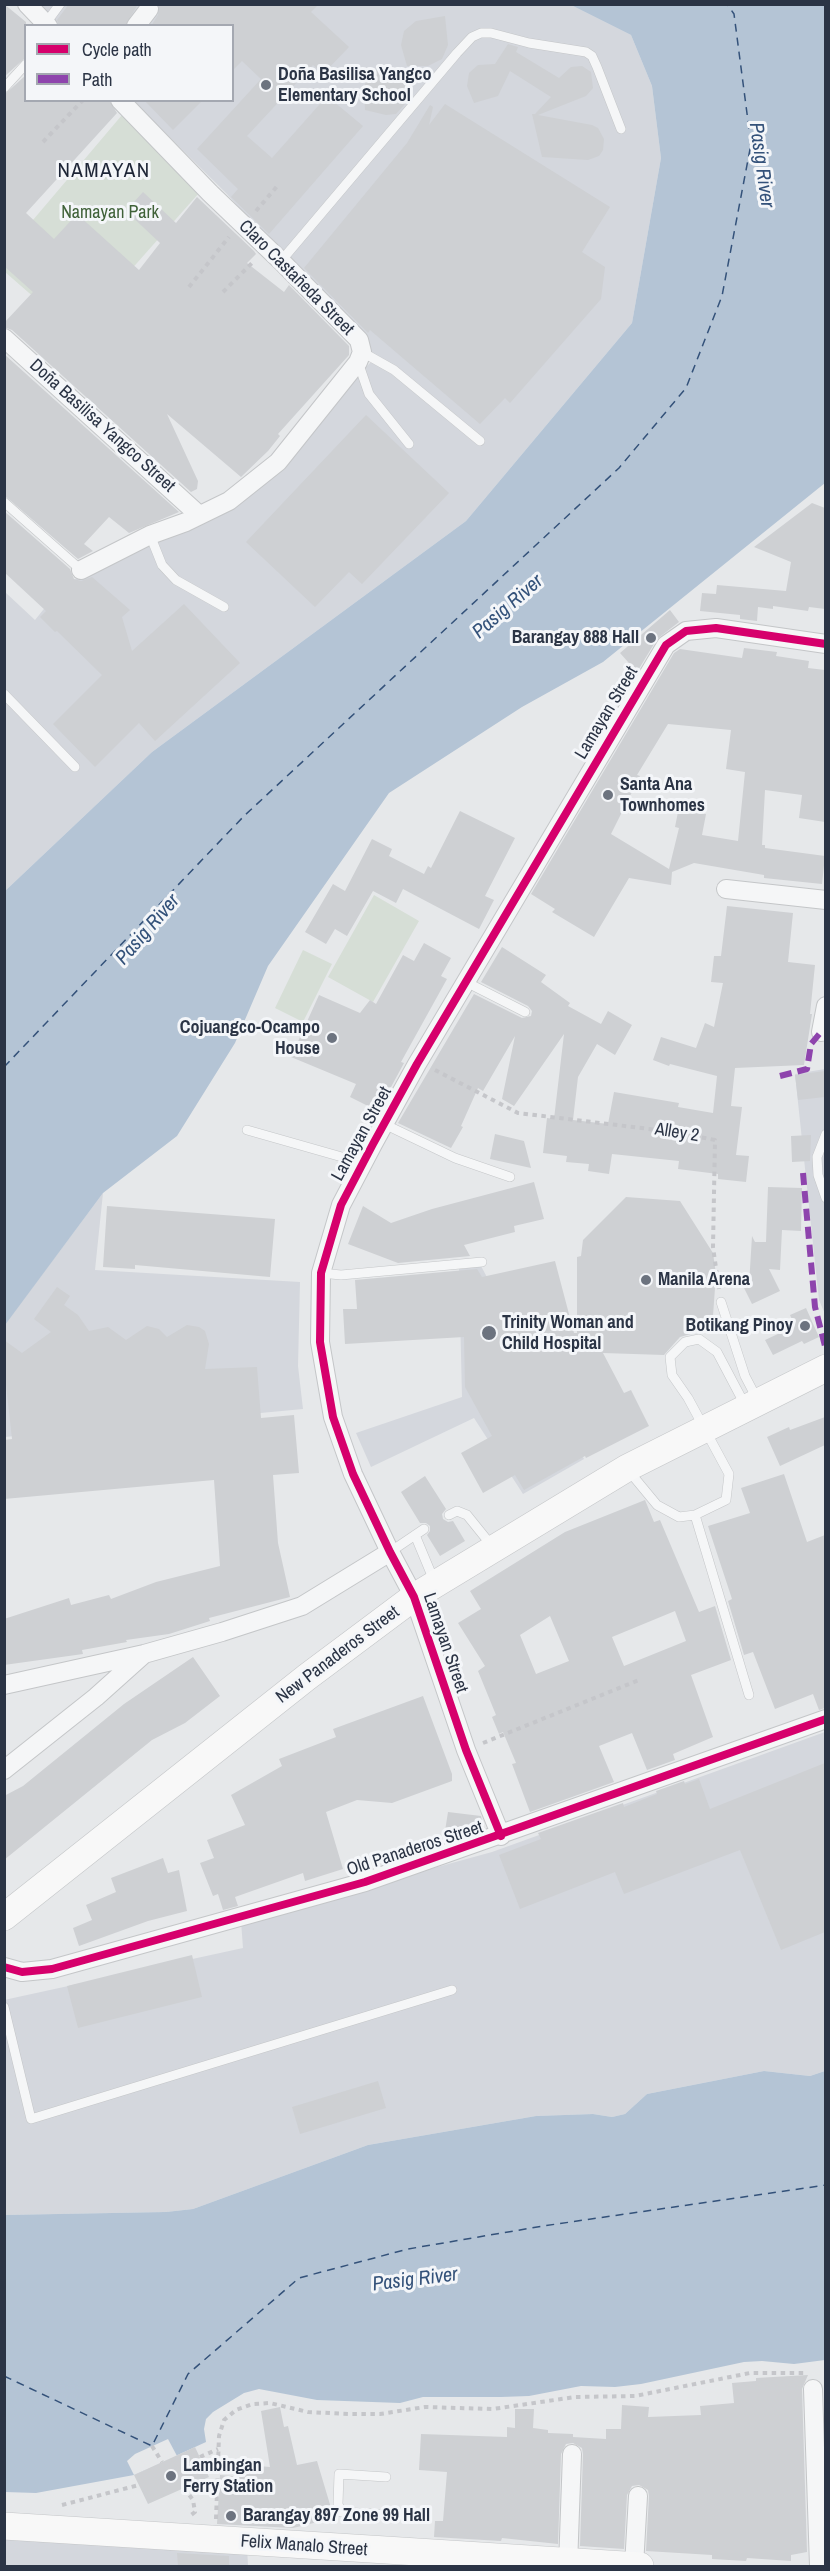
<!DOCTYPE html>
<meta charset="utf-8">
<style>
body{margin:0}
#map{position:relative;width:830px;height:2571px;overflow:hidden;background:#e6e8ea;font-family:"Archivo Narrow",sans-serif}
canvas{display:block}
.frame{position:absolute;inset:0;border:6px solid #2b3445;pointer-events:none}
.legend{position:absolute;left:24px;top:24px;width:210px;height:78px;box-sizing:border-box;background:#f4f6f9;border:2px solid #a4a8b1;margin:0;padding:8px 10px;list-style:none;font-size:18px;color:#2b3445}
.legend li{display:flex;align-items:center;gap:12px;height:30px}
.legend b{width:30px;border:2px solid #a4a8b1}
</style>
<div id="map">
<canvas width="830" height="2571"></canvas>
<div class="frame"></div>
<ul class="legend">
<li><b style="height:8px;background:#d6006c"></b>Cycle path</li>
<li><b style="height:8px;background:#8e44ad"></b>Path</li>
</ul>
</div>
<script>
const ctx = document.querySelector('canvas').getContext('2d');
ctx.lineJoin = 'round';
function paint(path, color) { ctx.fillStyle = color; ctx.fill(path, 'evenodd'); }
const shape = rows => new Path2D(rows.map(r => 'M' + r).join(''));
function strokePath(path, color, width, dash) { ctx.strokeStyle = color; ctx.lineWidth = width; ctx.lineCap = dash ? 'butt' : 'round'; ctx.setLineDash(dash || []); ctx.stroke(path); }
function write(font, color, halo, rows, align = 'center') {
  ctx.font = font + ' "Archivo Narrow",sans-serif'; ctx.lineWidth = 6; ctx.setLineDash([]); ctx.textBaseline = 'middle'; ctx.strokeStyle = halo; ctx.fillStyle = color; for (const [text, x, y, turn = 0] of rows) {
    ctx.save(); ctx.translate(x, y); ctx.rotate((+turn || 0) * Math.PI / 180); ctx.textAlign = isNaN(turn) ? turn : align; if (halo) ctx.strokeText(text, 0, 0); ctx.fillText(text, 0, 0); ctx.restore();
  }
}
const built = shape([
 [36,5,571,5,631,35,652,86,661,158,632,323,466,521,152,752,5,891,5,592,35,620,63,585,225,509,373,360,227,194,133,101,232,100,232,26,58,25],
 [825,1069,825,1314,819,1300,795,1074],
 [103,1193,95,1270,300,1282,298,1366,303,1409,5,1437,4,1325],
 [481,1266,584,1459,523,1494,474,1418,371,1467,356,1433,462,1397,459,1269],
 [825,1732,825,2071,810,2076,764,2071,647,2094,625,2114,612,2117,593,2114,536,2116,368,2145,193,2209,166,2212,5,2215,4,2000,243,1948,241,1921,492,1852],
 [5,2537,247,2547,248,2566,5,2566]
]);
const green = shape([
 [122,115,199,193,75,333,5,272,5,253],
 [374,895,419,921,373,1002,328,977],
 [303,950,332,964,303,1022,275,1008]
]);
const water = shape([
 [571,5,825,5,825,483,603,662,522,707,389,793,268,966,235,1043,177,1136,103,1193,5,1325,5,891,152,752,466,521,632,323,661,158,652,86,631,35],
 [764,2071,810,2076,825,2071,825,2360,794,2364,762,2361,744,2362,641,2384,615,2387,581,2386,529,2396,501,2397,423,2397,400,2403,317,2400,259,2389,244,2393,213,2412,206,2419,204,2429,206,2442,134,2475,36,2493,5,2492,4,2215,166,2212,193,2209,368,2145,536,2116,593,2114,612,2117,625,2114,647,2094]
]);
const pier = shape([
 [168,2439,177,2456,134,2475,127,2461,135,2454]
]);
const ferry = shape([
 [4,1067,244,816,619,468,686,388,722,296,751,144,734,14,727,4],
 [4,2376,152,2446,188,2374,299,2278,408,2249,543,2226,826,2185]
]);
const building = shape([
 [4,4,26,22,26,57,4,77],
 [69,4,138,4,125,26,59,26,57,20],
 [159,4,319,4,311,12,349,47,323,74,313,65,247,136,272,158,327,96,363,126,269,234,231,197,238,189,197,149,261,79,242,61,232,71,232,26,151,26,158,15],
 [445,16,448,45,442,59,428,66,407,66,401,45,404,31,416,21],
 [508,44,518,47,516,52,559,78,571,67,582,66,591,72,593,88,586,96,538,115,592,125,598,128,604,139,603,150,599,156,588,160,542,157,532,114,535,114,551,97,510,71,498,96,474,103,467,86,469,73,478,65,495,64],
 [386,67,410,83,413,95,396,114,386,115,365,110,364,89,366,81,376,70],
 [26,75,26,100,109,100,117,113,26,213,54,239,77,214,139,270,160,243,126,211,143,192,176,223,197,197,254,251,256,254,247,263,284,292,289,285,349,346,349,355,278,434,280,436,268,451,241,477,167,414,198,481,197,489,191,492,12,330,4,327,4,323,33,292,4,266,4,95],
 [144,100,203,100,173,130],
 [445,104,610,207,582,252,605,267,601,299,510,403,505,398,480,424,370,330,368,333,304,268,407,143,430,105,433,107,429,125],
 [4,354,179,512,129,533,109,517,84,544,93,551,78,559,4,495],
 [366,415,449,493,362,584,349,572,315,607,246,542],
 [812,503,825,508,825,609,809,607,808,611,773,606,773,609,758,607,757,621,740,619,740,615,700,611,702,593,716,594,717,585,786,591,791,562,754,547],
 [4,511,70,569,74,579,81,581,92,577,130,610,122,617,132,651,184,604,240,663,155,741,139,723,95,767,53,724,102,675,57,631,55,632,40,617,46,611,4,572],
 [670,610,679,622,657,639,637,672,620,653],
 [744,648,777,652,776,656,809,661,808,668,825,670,825,822,799,818,802,795,765,790,762,845,765,845,765,848,825,856,822,884,764,878,764,875,694,863,672,872,671,885,629,878,594,937,552,912,555,909,531,894,674,653,680,649,742,658],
 [668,724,731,730,726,769,745,772,738,841,702,835,706,814,678,812,675,827,679,828,669,869,611,834,640,776,637,775],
 [460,811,515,838,485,896,494,900,479,929,403,889,396,903,373,891,347,936,335,929,326,944,305,932,333,884,345,891,372,839,392,849,389,856,424,874,428,866,431,868],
 [727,906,793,913,788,962,815,965,810,1014,812,1014,804,1065,735,1068,731,1106,742,1107,736,1155,749,1156,746,1182,718,1179,718,1174,678,1169,679,1161,612,1154,609,1174,588,1171,589,1164,566,1162,567,1156,543,1153,547,1118,554,1119,564,1034,514,1106,502,1099,515,1036,483,1091,478,1088,461,1126,463,1127,451,1148,398,1123,474,994,522,1018,531,1016,532,1011,528,1006,481,982,502,947,546,975,541,982,570,1003,568,1006,601,1024,608,1011,632,1025,615,1055,597,1044,578,1077,573,1120,608,1124,614,1092,679,1103,678,1107,713,1113,717,1076,670,1064,669,1066,653,1060,661,1037,696,1048,705,1023,714,1027,723,983,711,982,714,956,721,956],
 [424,943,451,958,441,976,447,979,401,1062,404,1063,378,1111,350,1097,356,1084,291,1057,319,995,360,1013,370,1000,376,1004,403,955,414,961],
 [825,1071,825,1097,798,1100,795,1075],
 [495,1134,524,1141,531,1168,490,1159],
 [811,1135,810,1161,792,1162,791,1136],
 [534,1182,544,1219,514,1226,515,1232,464,1245,470,1256,398,1263,348,1244,363,1206,391,1223,432,1209],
 [768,1187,802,1188,801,1231,782,1230,780,1270,769,1269,780,1291,752,1304,744,1288,749,1285,752,1236,755,1242,766,1242],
 [626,1197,680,1201,713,1253,716,1274,713,1316,694,1333,680,1337,664,1355,603,1353,624,1393,631,1390,649,1426,586,1458,585,1456,524,1490,515,1475,483,1493,461,1453,492,1436,465,1387,464,1337,345,1344,343,1309,357,1309,355,1280,477,1269,482,1277,555,1261,574,1333,577,1333,577,1257,581,1256,583,1240],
 [107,1206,275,1219,270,1277,135,1265,135,1269,103,1267],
 [57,1287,70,1296,64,1305,78,1315,89,1331,108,1327,126,1340,147,1326,159,1329,167,1337,187,1325,199,1327,205,1331,209,1344,205,1369,257,1367,261,1418,294,1415,299,1473,273,1475,278,1543,290,1597,209,1618,210,1621,169,1634,126,1640,127,1642,82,1650,83,1654,4,1665,4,1619,69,1598,71,1605,109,1595,111,1599,156,1582,220,1566,214,1480,4,1499,4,1440,12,1439,4,1366,4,1340,22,1353,51,1332,34,1319],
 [806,1308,819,1337,804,1344,802,1341,773,1355,765,1340,795,1326,790,1315],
 [825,1417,825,1445,780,1466,767,1437,789,1427,790,1430],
 [784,1474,807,1542,825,1535,825,1708,819,1710,813,1694,775,1709,753,1652,744,1655,728,1601,732,1599,708,1526,750,1513,741,1488],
 [425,1476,446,1509,442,1514,443,1519,448,1522,453,1521,465,1541,440,1556,427,1535,430,1531,430,1526,426,1523,420,1523,401,1492],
 [645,1500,654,1522,660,1520,699,1612,715,1606,731,1660,691,1675,713,1737,673,1754,675,1760,647,1770,632,1733,599,1746,614,1782,530,1812,512,1764,516,1763,503,1732,499,1734,492,1717,496,1715,478,1671,485,1666,458,1623,481,1609,470,1591,565,1532],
 [675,1611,686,1641,624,1666,612,1637],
 [550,1616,569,1661,536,1674,520,1635],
 [193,1657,220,1696,185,1723,152,1740,4,1860,4,1796,23,1786,124,1704],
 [423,1696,452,1774,452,1781,392,1803,357,1800,326,1812,343,1869,305,1881,303,1873,235,1897,238,1906,223,1910,218,1894,213,1896,200,1863,214,1858,207,1840,245,1825,231,1795,282,1766,279,1759,336,1737,333,1729],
 [825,1763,825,1932,781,1950,740,1850,624,1894,615,1872,520,1909,499,1855,541,1839,538,1833,623,1803,624,1807,657,1794,656,1791,684,1781,685,1784,699,1779,710,1809],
 [448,1812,481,1816,483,1828,467,1834,445,1831],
 [163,1858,168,1873,179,1870,187,1911,148,1921,79,1946,73,1928,92,1920,86,1905,116,1892,111,1878],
 [192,1955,202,1997,78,2028,67,1986],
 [378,2081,386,2108,300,2134,292,2107],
 [808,2375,802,2389,807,2552,791,2555,791,2561,747,2558,746,2561,712,2559,712,2555,646,2551,649,2496,648,2490,639,2485,632,2486,627,2495,624,2549,580,2546,583,2454,582,2448,573,2443,566,2444,561,2454,558,2544,502,2538,501,2541,434,2537,435,2521,443,2521,447,2472,419,2470,421,2434,507,2437,507,2427,515,2428,515,2409,534,2409,533,2428,548,2430,548,2433,573,2434,573,2437,606,2439,606,2429,621,2429,622,2405,649,2407,648,2417,701,2415,700,2406,734,2403,732,2383,756,2381,756,2378],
 [280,2407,284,2427,288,2426,297,2465,317,2461,334,2518,293,2528,217,2524,220,2475,245,2477,246,2465,270,2467,261,2411],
 [195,2447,209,2477,148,2504,134,2475],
 [177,2553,229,2556,229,2566,178,2566]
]);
const path = shape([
 [43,142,83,100],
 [256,211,279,184],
 [189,287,229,237],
 [223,292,254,261],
 [435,1070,518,1113,674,1132,715,1140,713,1247,719,1289],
 [483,1743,639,1680],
 [152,2446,162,2462],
 [200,2457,218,2449],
 [184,2488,193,2500,195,2512,191,2515],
 [62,2505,139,2485],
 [216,2519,219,2436,224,2420,236,2410,253,2404,270,2403,308,2412,349,2414,380,2414,425,2407,493,2409,575,2397,635,2396,750,2373,804,2373]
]);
const lane = shape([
 [46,23,60,4],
 [4,88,26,64],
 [281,261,457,53,472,37,481,33,491,33,529,43,586,52,592,56,597,67,621,129],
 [362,352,394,370,480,441],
 [358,362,369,394,409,444],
 [4,502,81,570],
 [150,535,162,565,176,580,224,607],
 [4,694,75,767],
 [466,982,525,1012],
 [384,1124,455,1158,510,1177],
 [247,1130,363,1163],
 [826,1134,817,1157,818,1175,826,1198],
 [321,1273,341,1275,482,1262],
 [721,1302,745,1376,757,1399],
 [628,1470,657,1505,679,1517,695,1515,726,1500,729,1474,688,1398,672,1375,670,1357,685,1342,699,1339,717,1352,745,1405],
 [449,1515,457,1511,467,1515,492,1546],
 [695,1515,749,1695],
 [415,1535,435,1583],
 [390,1552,424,1529],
 [4,2007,31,2119,452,1990],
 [386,2477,339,2474,338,2504,341,2512,395,2515]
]);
const street = shape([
 [27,4,48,26],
 [136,26,149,9],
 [4,338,199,515],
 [81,570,150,535,186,522,229,501,278,462,358,362,362,352,359,340,281,261,210,193,120,100],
 [726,889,826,900],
 [821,1032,826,1006],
 [4,1685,144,1654,222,1632,302,1606,390,1552],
 [4,1770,96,1697,144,1654],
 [501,1836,466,1750,414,1597,390,1552,353,1474,333,1417,320,1342,321,1273,341,1205,373,1144,417,1064,666,645,686,631,716,628,826,644],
 [4,1967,22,1972,52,1969,365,1882,826,1719],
 [813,2389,819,2566],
 [568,2566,572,2454],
 [634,2566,638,2496]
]);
const secondary = shape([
 [4,1917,307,1677,414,1597,627,1468,826,1368],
 [4,2526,640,2566]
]);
const quiet = shape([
 [780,1076,807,1069,811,1044,821,1032],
 [803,1173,815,1307,826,1350]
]);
const cycleway = shape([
 [501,1836,466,1750,414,1597,390,1552,353,1474,333,1417,320,1342,321,1273,341,1205,373,1144,417,1064,666,645,686,631,716,628,826,644],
 [4,1967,22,1972,52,1969,365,1882,826,1719]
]);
const markers = [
 [266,85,6,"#6c737f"],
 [651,638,6,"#6c737f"],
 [608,795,6,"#6c737f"],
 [332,1038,6,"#6c737f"],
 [646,1280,6,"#6c737f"],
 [805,1326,6,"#6c737f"],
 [489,1333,8,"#6c737f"],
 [171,2476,6,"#6c737f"],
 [231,2516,6,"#6c737f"]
];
const poiNames = [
 ["Doña Basilisa Yangco",278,75],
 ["Elementary School",278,96],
 ["Barangay 888 Hall",639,638,"right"],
 ["Santa Ana",620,785],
 ["Townhomes",620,806],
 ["Cojuangco-Ocampo",320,1028,"right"],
 ["House",320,1049,"right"],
 ["Manila Arena",658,1280],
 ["Trinity Woman and",502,1323],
 ["Child Hospital",502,1344],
 ["Botikang Pinoy",793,1326,"right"],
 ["Lambingan",183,2466],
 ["Ferry Station",183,2487],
 ["Barangay 897 Zone 99 Hall",243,2516]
];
const parkNames = [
 ["Namayan Park",110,213]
];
const streetNames = [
 ["Claro Castañeda Street",296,278,45],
 ["Doña Basilisa Yangco Street",102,426,42],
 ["Lamayan Street",607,713,-59],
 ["Alley 2",677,1133,9],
 ["Lamayan Street",362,1134,-61],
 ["Lamayan Street",445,1643,71],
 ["New Panaderos Street",338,1655,-37],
 ["Old Panaderos Street",415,1849,-18],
 ["Felix Manalo Street",304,2546,4]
];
const waterNames = [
 ["Pasig River",761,165,82],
 ["Pasig River",508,607,-41],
 ["Pasig River",148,930,-49],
 ["Pasig River",415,2280,-7]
];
const quarterNames = [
 ["NAMAYAN",104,171]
];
paint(built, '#d4d7dd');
paint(green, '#d6ded6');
paint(water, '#b4c4d5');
paint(pier, '#e6e8ea');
strokePath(ferry, '#34527a', 1.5, [8, 6]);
paint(building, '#ced0d3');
strokePath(lane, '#c4c6c8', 10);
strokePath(street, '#c4c6c8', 20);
strokePath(secondary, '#c4c6c8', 28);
strokePath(path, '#c5c6ca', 4, [4.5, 4.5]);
strokePath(lane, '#f5f6f7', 9);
strokePath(street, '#f5f6f7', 18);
strokePath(secondary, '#f8f8f8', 27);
strokePath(quiet, '#8e44ad', 6, [12, 6]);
strokePath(cycleway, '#d6006c', 8);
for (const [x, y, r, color] of markers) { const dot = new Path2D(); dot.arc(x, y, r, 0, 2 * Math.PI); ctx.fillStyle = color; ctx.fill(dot); strokePath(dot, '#f4f6f9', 2); }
write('bold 18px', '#2b3445', '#f4f6f9', poiNames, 'left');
write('18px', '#3f6138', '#f4f6f9', parkNames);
write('18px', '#2b3445', '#f4f6f9', streetNames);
write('italic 20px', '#34527a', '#f4f6f9', waterNames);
ctx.letterSpacing = '1.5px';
write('21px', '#1d2536', '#f4f6f9', quarterNames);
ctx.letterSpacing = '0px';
</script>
